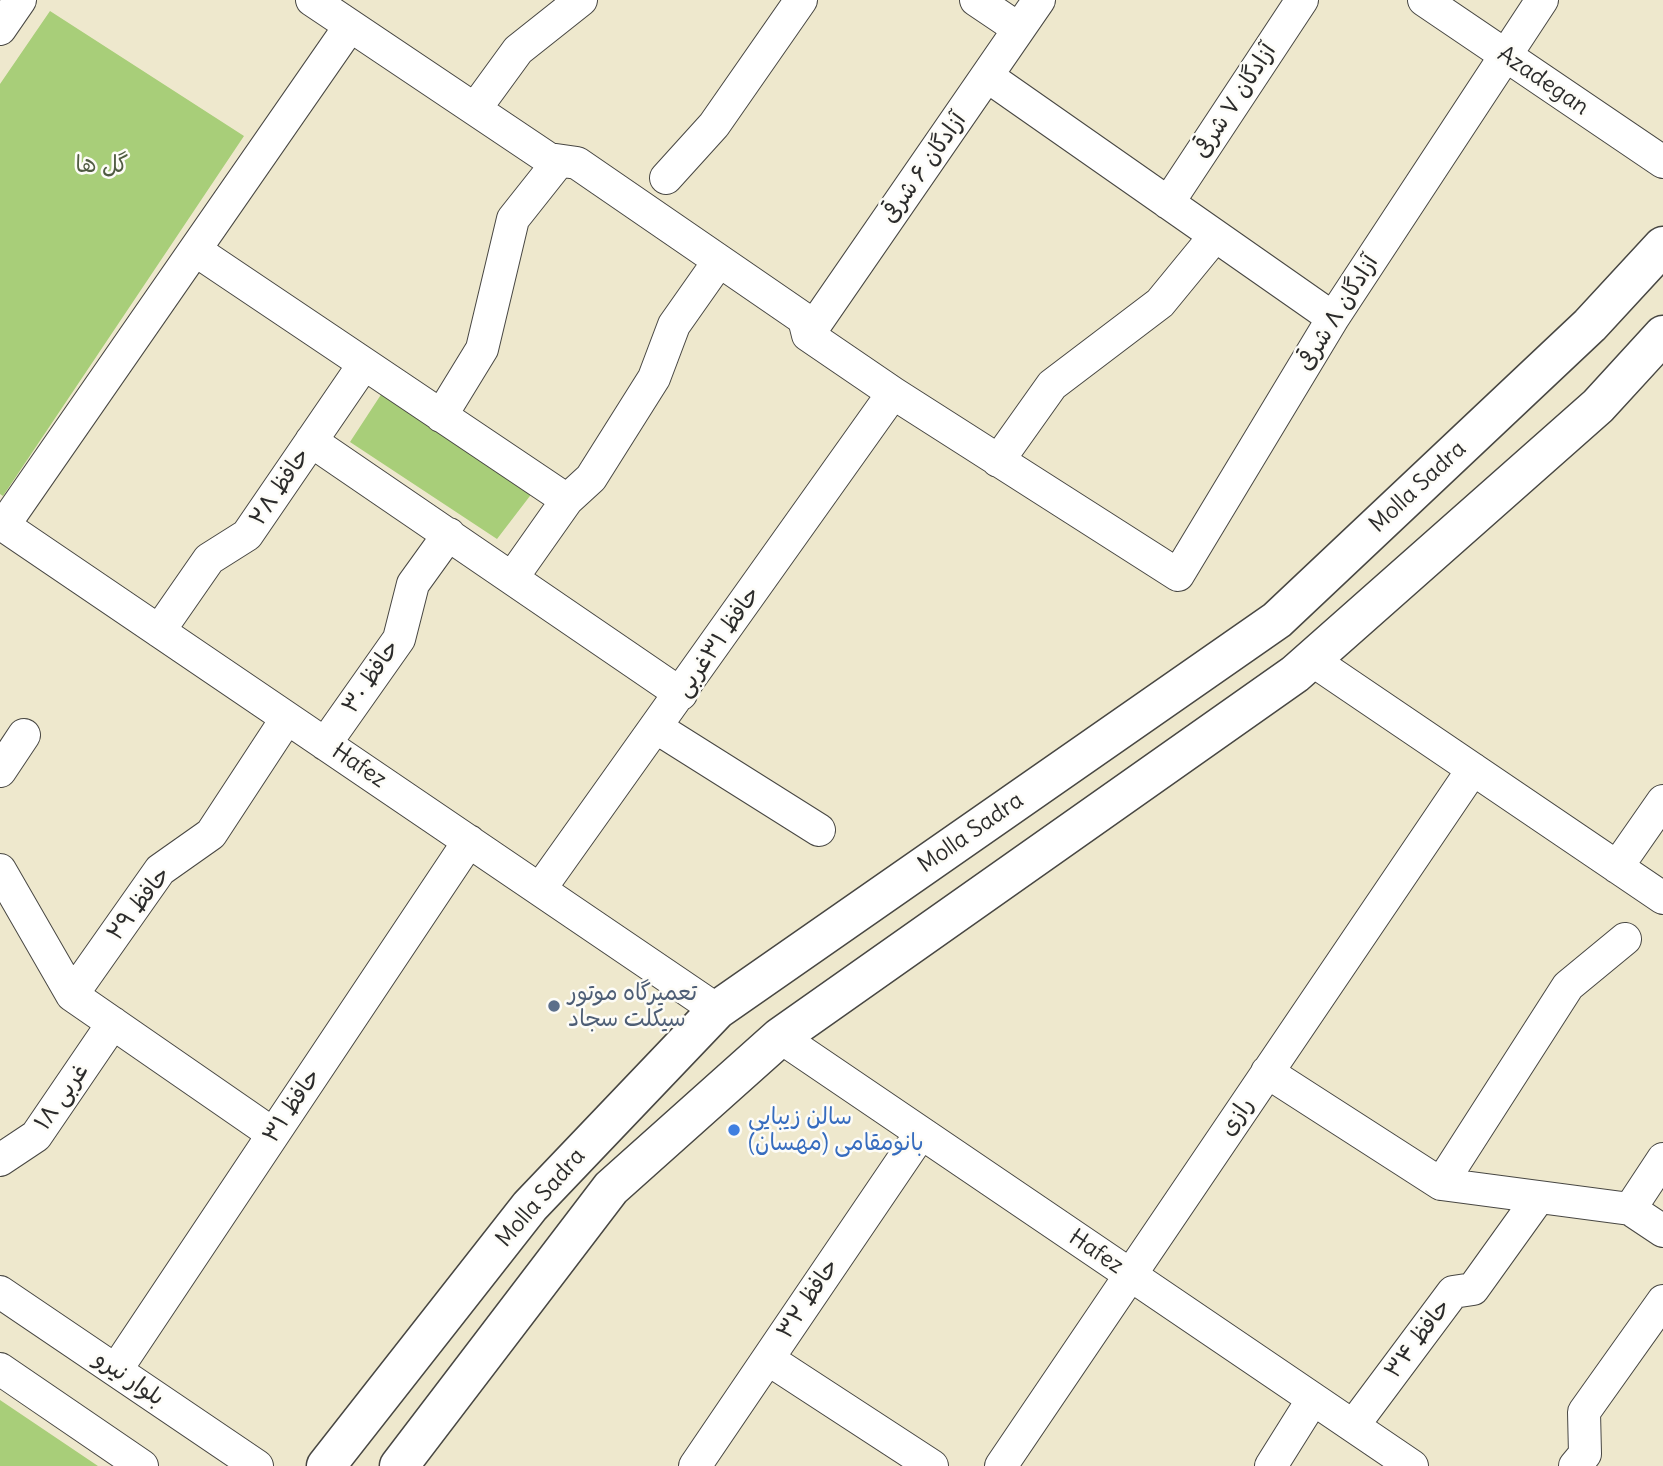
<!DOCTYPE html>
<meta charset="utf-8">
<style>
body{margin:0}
canvas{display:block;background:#eee8cd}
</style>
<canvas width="1663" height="1466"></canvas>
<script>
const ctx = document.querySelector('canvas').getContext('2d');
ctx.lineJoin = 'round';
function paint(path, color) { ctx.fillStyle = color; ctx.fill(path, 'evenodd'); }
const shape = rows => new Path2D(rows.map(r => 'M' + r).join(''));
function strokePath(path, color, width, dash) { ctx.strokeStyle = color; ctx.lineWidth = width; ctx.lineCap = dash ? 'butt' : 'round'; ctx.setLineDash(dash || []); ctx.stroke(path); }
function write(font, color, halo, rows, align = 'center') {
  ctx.font = font + ' Delius,"Playpen Sans Arabic",sans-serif'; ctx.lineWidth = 5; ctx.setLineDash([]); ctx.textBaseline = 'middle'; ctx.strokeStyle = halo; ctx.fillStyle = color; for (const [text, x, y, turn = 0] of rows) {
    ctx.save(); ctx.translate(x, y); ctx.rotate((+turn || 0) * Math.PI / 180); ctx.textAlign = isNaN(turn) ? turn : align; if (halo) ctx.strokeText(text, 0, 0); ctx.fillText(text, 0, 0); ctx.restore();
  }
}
const green = shape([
 [50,11,244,136,3,496,0,494,0,84],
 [384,390,533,492,497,539,350,442],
 [0,1400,98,1466,0,1466]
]);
const minor = shape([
 [312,0,549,159,577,163,804,319,808,335,893,393,1178,575,1333,318,1542,0],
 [976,0,1019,29],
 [1424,0,1663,162],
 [0,29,20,0],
 [987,76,1333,318],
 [475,109,518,50,581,0],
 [666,178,714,125,801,0],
 [1168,203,1302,0],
 [195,250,567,500],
 [808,335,1039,0],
 [441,416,482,349,513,219,559,161],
 [311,441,681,694],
 [998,461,1052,385,1160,303,1215,236],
 [0,523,717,1010],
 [4,525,350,26],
 [512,578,567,500,591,478,654,378,674,325,719,261],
 [159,631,209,559,247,535,364,364],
 [1312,660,1663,898],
 [657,728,819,830],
 [325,744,399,639,413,584,449,534],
 [0,771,24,735],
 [1617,867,1663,801],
 [0,870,72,995,273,1134],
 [540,889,893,393],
 [72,995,160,870,211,834,287,718],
 [780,1037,1412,1466],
 [1267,1072,1441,1184,1630,1209,1663,1231],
 [0,1160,36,1136,113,1023],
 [1441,1184,1568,986,1625,939],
 [1630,1209,1663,1159],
 [0,1292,257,1466],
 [768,1359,932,1466],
 [0,1369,142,1466],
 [116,1370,469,841],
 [1353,1426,1453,1292,1473,1289,1539,1197],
 [695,1466,921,1133],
 [1001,1466,1473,769],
 [1271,1466,1313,1399],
 [1575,1466,1585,1454,1584,1412,1663,1301]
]);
const major = shape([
 [326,1466,530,1206,717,1010,1277,620,1590,325,1663,246],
 [399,1466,611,1188,780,1037,1295,674,1598,406,1663,335]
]);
const markers = [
 [554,1006,7,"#5c6f8a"],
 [734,1130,7,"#3f7fe0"]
];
const streetNames = [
 ["Azadegan",1543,81,34],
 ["آزادگان ۷ شرقی",1235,101,-57],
 ["آزادگان ۶ شرقی",924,168,-55],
 ["آزادگان ۸ شرقی",1338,313,-58],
 ["حافظ ۲۸",280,487,-56],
 ["Molla Sadra",1418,487,-43],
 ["حافظ ۳۱غربی",718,642,-55],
 ["حافظ ۳۰",371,677,-56],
 ["Hafez",359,766,34],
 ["Molla Sadra",971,833,-35],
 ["حافظ ۲۹",139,904,-52],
 ["۱۸ غربی",62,1097,-55],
 ["حافظ ۳۱",292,1106,-56],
 ["رازی",1237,1117,-56],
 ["Molla Sadra",541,1198,-49],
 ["Hafez",1096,1252,34],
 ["حافظ ۳۲",808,1299,-56],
 ["حافظ ۳۴",1418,1339,-53],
 ["بلوار نیرو",129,1379,34]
];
const parkNames = [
 ["گل ها",102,165]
];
const serviceNames = [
 ["تعمیرگاه موتور",568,993],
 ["سیکلت سجاد",568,1019]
];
const shopNames = [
 ["سالن زیبایی",748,1117],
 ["بانومقامی (مهسان)",748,1143]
];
paint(green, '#a8ce79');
strokePath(minor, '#484743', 34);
strokePath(major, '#484743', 41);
strokePath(minor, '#fff', 32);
strokePath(major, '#fff', 38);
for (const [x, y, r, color] of markers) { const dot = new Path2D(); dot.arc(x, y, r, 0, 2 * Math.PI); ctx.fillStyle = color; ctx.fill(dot); strokePath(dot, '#fdfcf7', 2.5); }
write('23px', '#2b2b2b', '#fdfcf7', streetNames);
write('23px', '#505c42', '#fdfcf7', parkNames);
write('23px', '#4e5e75', '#fdfcf7', serviceNames, 'left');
write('23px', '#366cbe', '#fdfcf7', shopNames, 'left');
</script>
